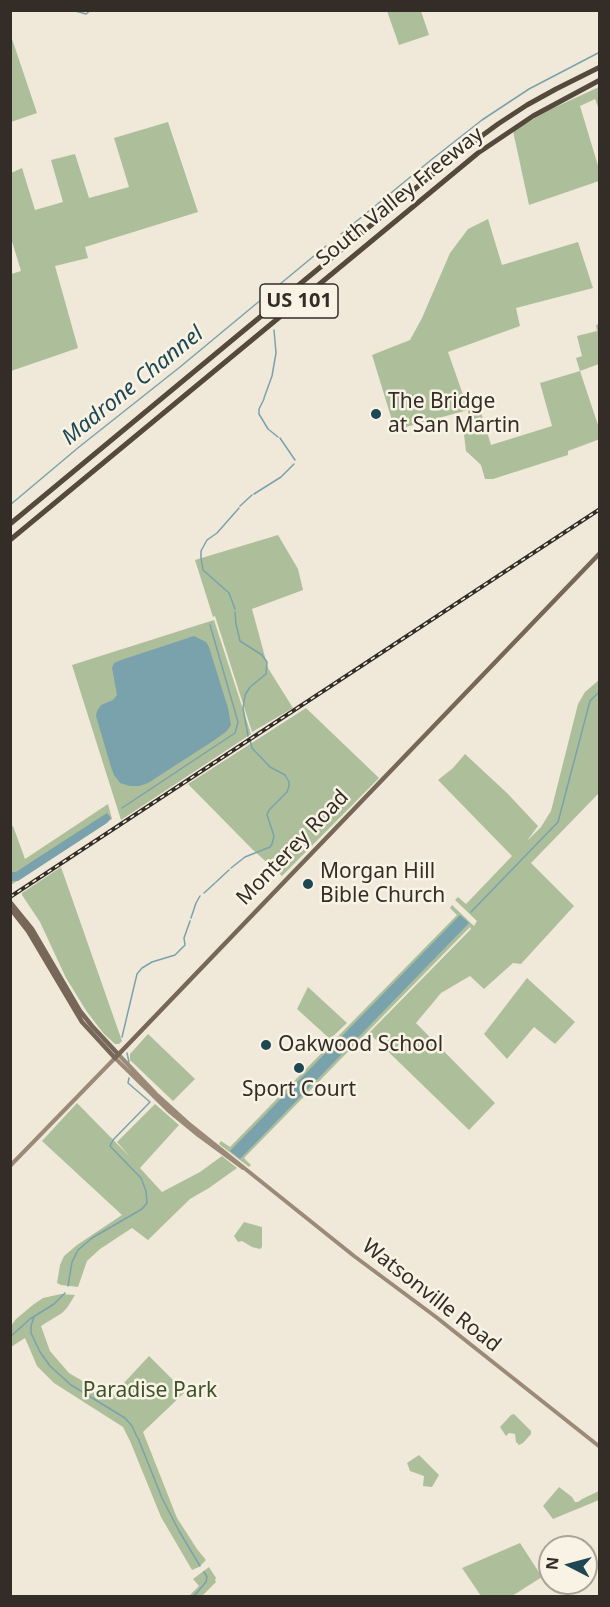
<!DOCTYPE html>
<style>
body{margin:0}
#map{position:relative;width:610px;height:1607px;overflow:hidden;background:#f0e9d9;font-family:"Noto Sans",sans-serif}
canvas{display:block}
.frame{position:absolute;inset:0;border:12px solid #342d27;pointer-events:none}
.north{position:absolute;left:538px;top:1535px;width:60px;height:60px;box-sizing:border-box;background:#f8f3e5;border:2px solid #aaa499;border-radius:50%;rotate:276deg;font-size:16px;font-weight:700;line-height:24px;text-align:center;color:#342d27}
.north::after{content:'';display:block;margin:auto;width:21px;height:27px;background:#1e4754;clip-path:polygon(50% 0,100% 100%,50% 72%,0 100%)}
</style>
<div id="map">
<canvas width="610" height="1607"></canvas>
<div class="frame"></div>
<div class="north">N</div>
</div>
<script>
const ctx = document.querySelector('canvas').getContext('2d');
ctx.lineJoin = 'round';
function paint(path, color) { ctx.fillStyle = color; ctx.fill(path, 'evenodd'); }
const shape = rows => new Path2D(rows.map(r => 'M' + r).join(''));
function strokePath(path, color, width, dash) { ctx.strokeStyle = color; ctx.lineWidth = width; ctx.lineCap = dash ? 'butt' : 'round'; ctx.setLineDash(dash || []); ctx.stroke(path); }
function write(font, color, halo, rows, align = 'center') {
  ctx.font = font + ' "Noto Sans",sans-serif'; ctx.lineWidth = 5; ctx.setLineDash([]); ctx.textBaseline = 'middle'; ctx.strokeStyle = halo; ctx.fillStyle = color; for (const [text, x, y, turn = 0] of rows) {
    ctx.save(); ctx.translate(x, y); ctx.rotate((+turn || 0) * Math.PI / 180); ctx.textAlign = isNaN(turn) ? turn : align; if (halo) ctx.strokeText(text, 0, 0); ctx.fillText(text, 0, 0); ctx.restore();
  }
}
const green = shape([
 [387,11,421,11,429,35,399,45],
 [11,36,37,113,11,122,10,122],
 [599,87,599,107,598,107,595,99,580,106,599,169,599,181,529,205,513,131,549,110],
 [168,122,198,212,85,247,88,258,55,266,78,348,11,371,11,274,21,271,11,238,11,173,22,168,35,210,63,202,51,160,75,154,89,198,129,187,114,138],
 [488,219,502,265,578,242,593,288,516,308,520,326,448,352,468,409,479,406,491,445,552,426,540,383,580,371,576,358,582,356,577,336,597,331,596,325,599,324,599,364,580,371,599,428,600,439,568,451,568,455,493,479,485,479,481,465,466,451,464,435,468,424,468,410,395,430,372,355,410,340,422,318,450,253,468,229],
 [278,535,298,569,303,590,252,609,268,668,293,708,252,732,215,616,213,617,195,560],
 [214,620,251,734,121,820,72,665],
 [599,680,599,793,531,863,574,906,521,964,513,963,484,989,470,976,441,993,416,1023,495,1103,469,1130,369,1033,471,929,470,927,244,1158,251,1165,249,1167,219,1144,221,1141,230,1147,302,1073,293,1070,295,1064,304,1066,303,1072,457,915,450,908,452,905,474,926,477,921,455,900,458,897,466,904,512,856,438,780,453,768,465,754,507,793,538,826,527,841,541,827,551,811,578,704,585,692],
 [306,708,379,778,282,876,252,849,188,784],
 [108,804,112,819,11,885,11,827,13,826,25,859],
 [61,867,122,1041,119,1044,115,1044,104,1034,87,1012,66,978,40,922,22,895,22,893],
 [527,978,575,1022,555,1044,534,1027,507,1059,484,1034],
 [308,987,347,1023,330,1039,297,1009],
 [148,1034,195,1079,173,1101,130,1060,130,1054],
 [77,1103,130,1157,117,1142,155,1104,179,1125,140,1168,162,1192,200,1172,222,1156,237,1168,209,1188,190,1199,148,1240,132,1228,100,1249,87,1261,78,1287,61,1285,57,1283,60,1265,64,1256,77,1245,122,1215,42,1141],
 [244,1222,262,1227,262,1247,260,1249,252,1247,242,1241,238,1242,234,1236],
 [61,1294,75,1295,67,1308,62,1313,41,1326,50,1351,69,1373,101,1392,109,1399,149,1356,185,1392,143,1432,177,1518,197,1549,206,1560,199,1567,192,1570,161,1517,130,1441,123,1427,54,1383,37,1366,25,1338,11,1347,11,1326,16,1319,34,1304,43,1298],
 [514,1414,531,1431,531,1434,523,1443,519,1445,516,1442,515,1434,509,1433,506,1436,500,1427,511,1415],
 [419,1455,439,1475,432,1487,423,1486,424,1476,410,1471,407,1463],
 [559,1487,572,1497,575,1502,578,1502,582,1499,599,1491,599,1500,553,1519,543,1506],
 [520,1543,542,1577,512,1596,481,1596,462,1568],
 [209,1567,216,1578,215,1580,216,1582,202,1596,189,1596,199,1586,193,1579]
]);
const water = shape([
 [194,636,206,642,209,647,228,708,231,725,227,731,213,741,148,783,139,786,130,786,120,783,114,775,111,767,96,716,97,711,101,705,113,700,117,695,112,668,114,663,121,660],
 [107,813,111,818,107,823,18,881,11,881,11,872,16,872,25,866],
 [460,915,469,923,240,1159,230,1151]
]);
const stream = shape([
 [72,10,86,14,91,10],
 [341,234,431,160,482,120,529,89,600,52],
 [275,295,274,289,326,246],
 [264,398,272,376,276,353,274,330],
 [264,399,259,409,259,414,268,429,278,437],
 [280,438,295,460],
 [254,494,281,477,294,464],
 [10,505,79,447,180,367,274,289],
 [240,506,252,495],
 [235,609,229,593,203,570,201,558,201,551,207,540,217,533,239,508],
 [235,612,236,624,240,641,262,655,267,662,266,674,250,687,245,695,243,708,248,736],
 [122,808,235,733,238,722,210,625],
 [231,868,245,857,270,847,272,844,274,836,267,815,269,810,287,792,289,786,289,782,285,775,270,767,252,748,250,740],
 [216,882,229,870],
 [204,893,215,883],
 [471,912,558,822,590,701,600,691],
 [191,918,196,903,200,896],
 [122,1037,137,974,142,968,152,962,175,955,185,945,184,938,190,921],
 [127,1053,129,1062],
 [68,1286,72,1262,78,1250,92,1238,142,1209,147,1203,146,1191,141,1178,110,1146,113,1140,150,1102,128,1083,129,1078],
 [34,1317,31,1326,31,1333,40,1352,50,1366,71,1385,125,1418,132,1426,137,1437],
 [10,1337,30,1319,54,1304,65,1293],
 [138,1438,162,1498,179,1531,200,1566],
 [194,1596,206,1582,207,1577,204,1572]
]);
const secondary = shape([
 [118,1054,156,1094,188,1123,354,1256,436,1317,600,1447],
 [10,1166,115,1058,170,1112,198,1135,243,1168]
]);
const primary = shape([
 [10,902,32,929,80,1011,92,1026,118,1054],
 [10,908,28,931,82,1022,115,1058,600,553]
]);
const highway = shape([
 [10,524,457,154,498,124,527,105,556,89,600,67],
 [10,540,478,153,533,116,600,80]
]);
const rail = shape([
 [10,897,600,509]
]);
const markers = [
 [376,414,6,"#1e4754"],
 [308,884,6,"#1e4754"],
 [266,1045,6,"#1e4754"],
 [299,1068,6,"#1e4754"]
];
const shields = [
 [299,301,78]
];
const shieldNames = [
 ["US 101",299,301]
];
const streetNames = [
 ["South Valley Freeway",400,197,-39],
 ["Monterey Road",293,848,-46],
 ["Watsonville Road",431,1296,38]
];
const poiNames = [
 ["The Bridge",388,402],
 ["at San Martin",388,426],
 ["Morgan Hill",320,872],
 ["Bible Church",320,896],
 ["Oakwood School",278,1045],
 ["Sport Court",299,1090,"center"]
];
const parkNames = [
 ["Paradise Park",150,1391]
];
const waterNames = [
 ["Madrone Channel",133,386,-39]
];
paint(green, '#acbf9a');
paint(water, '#7aa2ac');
strokePath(stream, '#7aa2ac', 1.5);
strokePath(secondary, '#9b8a78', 4);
strokePath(primary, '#766758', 4.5);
strokePath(highway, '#55493e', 5);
strokePath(rail, '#342d27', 4);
strokePath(rail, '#f8f3e5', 1.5, [4.5]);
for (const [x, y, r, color] of markers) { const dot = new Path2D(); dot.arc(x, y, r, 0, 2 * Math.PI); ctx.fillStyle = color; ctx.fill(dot); strokePath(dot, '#f8f3e5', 2); }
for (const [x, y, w] of shields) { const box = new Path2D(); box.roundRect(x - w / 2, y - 17, w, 34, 4.5); ctx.fillStyle = '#f8f3e5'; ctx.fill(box); strokePath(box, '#342d27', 1.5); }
write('bold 20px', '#342d27', null, shieldNames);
write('21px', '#342d27', '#f8f3e5', streetNames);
write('21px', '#342d27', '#f8f3e5', poiNames, 'left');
write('21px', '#3d512b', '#f8f3e5', parkNames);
write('italic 22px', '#1e4754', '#f8f3e5', waterNames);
</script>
